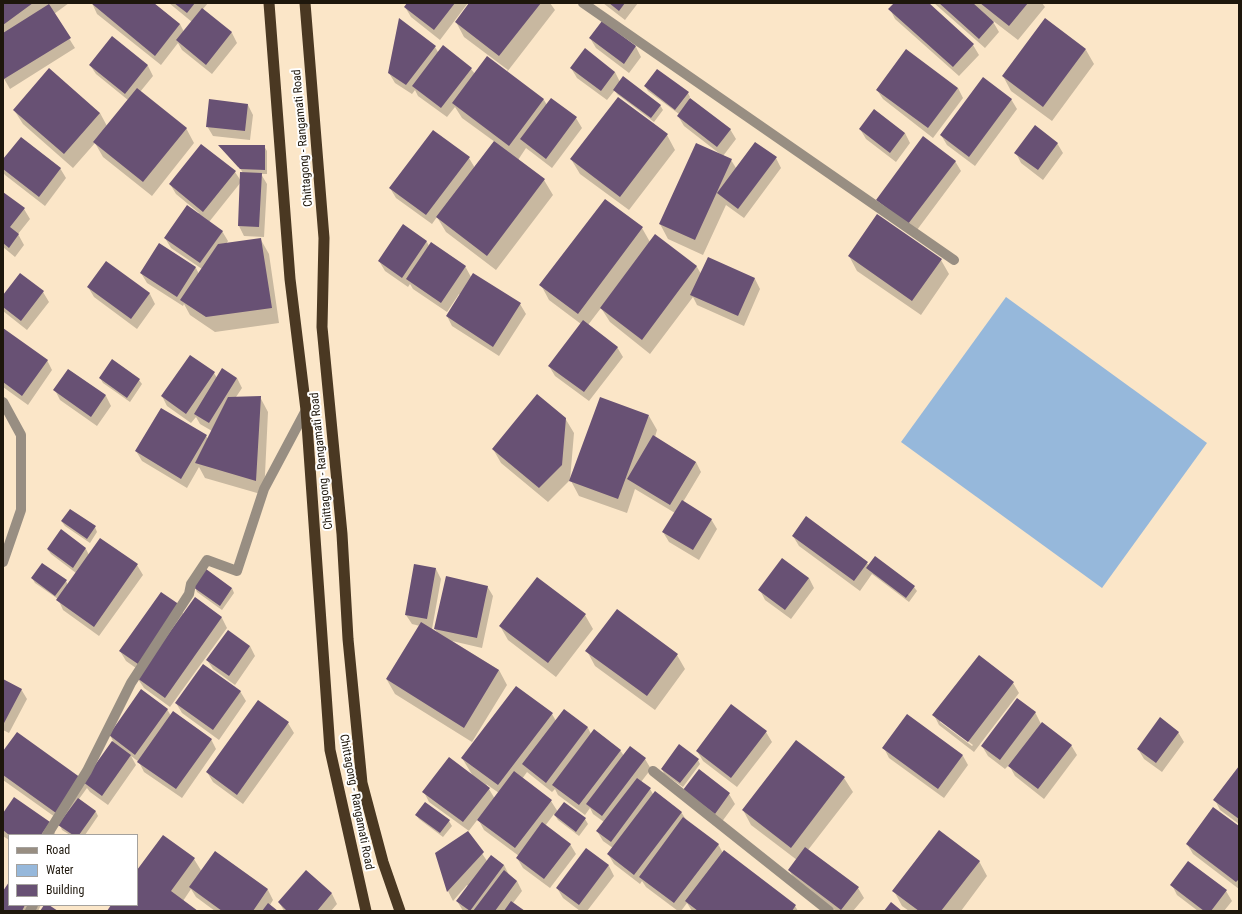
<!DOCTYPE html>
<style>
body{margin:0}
#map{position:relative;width:1242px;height:914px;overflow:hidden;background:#fbe6c8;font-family:"Roboto Condensed",sans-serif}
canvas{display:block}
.frame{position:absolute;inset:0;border:4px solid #1e170c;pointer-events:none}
.legend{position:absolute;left:8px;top:834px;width:130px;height:72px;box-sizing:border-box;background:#fff;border:1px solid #a5a29e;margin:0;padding:5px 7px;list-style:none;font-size:12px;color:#1e170c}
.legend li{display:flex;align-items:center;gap:8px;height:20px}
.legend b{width:20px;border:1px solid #a5a29e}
</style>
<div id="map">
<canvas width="1242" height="914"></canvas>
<div class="frame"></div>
<ul class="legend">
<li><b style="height:5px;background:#988e82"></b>Road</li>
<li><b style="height:11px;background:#96b8db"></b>Water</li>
<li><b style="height:11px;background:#685174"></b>Building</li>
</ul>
</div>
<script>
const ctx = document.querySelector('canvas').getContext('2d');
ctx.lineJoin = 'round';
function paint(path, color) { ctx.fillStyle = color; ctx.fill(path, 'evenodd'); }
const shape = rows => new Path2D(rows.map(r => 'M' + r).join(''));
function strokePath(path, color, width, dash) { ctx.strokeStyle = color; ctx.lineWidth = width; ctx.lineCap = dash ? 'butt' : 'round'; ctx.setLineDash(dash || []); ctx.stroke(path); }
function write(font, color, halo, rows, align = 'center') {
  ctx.font = font + ' "Roboto Condensed",sans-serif'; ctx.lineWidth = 4; ctx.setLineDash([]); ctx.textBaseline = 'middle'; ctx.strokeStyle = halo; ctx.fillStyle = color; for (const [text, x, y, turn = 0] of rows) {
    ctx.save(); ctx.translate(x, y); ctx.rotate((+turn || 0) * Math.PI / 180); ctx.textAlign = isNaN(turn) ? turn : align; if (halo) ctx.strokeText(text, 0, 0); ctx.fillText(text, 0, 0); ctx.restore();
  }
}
const water = shape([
 [1006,297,1207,443,1102,588,901,442]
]);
const shadow = shape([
 [3,3,69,3,54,14,75,48,10,89,3,77],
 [92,3,153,3,180,24,184,32,192,22,169,3,208,3,203,9,232,33,237,43,212,74,182,50,178,43,161,65,97,14],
 [409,3,468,3,440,40,411,17,405,7],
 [471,3,550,3,555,10,507,72,544,100,547,105,576,118,582,128,552,168,526,148,518,160,544,180,553,195,496,270,446,232,437,217,432,224,396,198,390,188,469,158,475,168,495,142,462,118,455,107,447,117,418,96,415,90,412,94,395,83,389,73,435,47,438,52,471,69,475,74,506,72,508,70,464,37,456,22],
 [603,3,638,3,625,20],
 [895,3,927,3,973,45,979,55,959,76,895,19,890,9],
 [934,3,1042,3,1045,7,1018,40,992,20,999,32,985,48],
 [603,22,636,47,641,57,629,73,596,48,590,38],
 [112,38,148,66,153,76,140,92,186,128,194,143,152,196,103,157,95,143,73,168,23,124,14,110,100,113,107,126,128,100,96,74,90,65],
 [1086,50,1094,64,1052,121,1011,91,1003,76],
 [571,68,615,72,620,82,660,105,663,110,654,122,617,94,615,90,607,100,577,78],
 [645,86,688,93,690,97,689,99,730,129,736,139,723,156,731,160,736,168,776,158,781,168,744,218,726,205,703,255,668,239,660,224,720,154,684,126,678,116,679,114,648,91],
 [958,88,963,98,933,138,883,99,877,90],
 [1011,99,1017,109,975,166,947,145,941,135],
 [248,105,253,115,250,140,213,136,207,126],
 [860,129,905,133,910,143,896,162,866,139],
 [667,135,675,150,629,210,580,174,571,159],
 [1057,143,1063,153,1043,180,1021,163,1016,153],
 [219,146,264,146,267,151,267,174,261,174,267,184,264,237,244,236,239,226,241,182,209,222,222,231,228,241,226,244,261,240,269,254,279,323,215,332,190,315,184,304,183,306,147,283,141,273,159,244,196,268,199,274,202,269,171,248,165,238,199,213,176,194,170,184,235,172,241,181,243,173,238,165,238,167],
 [3,161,60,168,66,178,45,206,5,175,3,172],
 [955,161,961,171,914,234,883,210],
 [3,193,24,209,30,219,18,234,24,245,15,257,3,247],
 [605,200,642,228,650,242,656,236,697,267,701,274,708,258,755,279,760,289,744,326,697,305,693,297,650,354,610,322,601,308,588,325,617,347,623,357,589,401,555,376,549,366,581,324,549,300,541,285],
 [403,226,427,242,429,246,465,266,471,277,520,304,526,314,499,356,452,326,447,316,460,295,459,294,447,312,413,289,410,284,408,287,385,271,379,261],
 [849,256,941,260,949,274,921,315,857,271],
 [106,262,150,294,155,304,137,329,94,297,88,287],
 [20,274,43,292,49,302,27,330,3,311,3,296],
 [3,329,47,360,52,370,28,405,3,387],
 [190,356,214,373,217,378,237,378,242,388,236,397,260,397,268,412,264,495,205,478,199,467,187,488,142,461,136,451,206,436,208,439,212,431,200,424,196,417,191,423,167,406,162,396],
 [69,370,106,396,111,406,97,426,60,400,55,390],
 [100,378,139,380,142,384,130,402,103,383],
 [649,416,657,430,655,437,696,462,701,472,683,502,711,519,717,529,699,560,669,542,663,532,675,513,635,489,627,513,579,496,571,481],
 [565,418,574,433,570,480,548,502,501,463,493,449],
 [807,518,869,565,914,587,917,591,909,602,872,574,860,591,799,546,793,536],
 [62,522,95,527,97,532,90,543,65,526],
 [61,531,86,549,89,555,137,565,143,575,99,636,63,610,58,599,35,583,32,578,66,581,68,585,76,573,51,554,48,550],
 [415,565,436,569,441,579,432,629,437,632,435,629,487,586,493,596,482,648,452,641,499,670,507,685,472,742,395,694,387,680,420,626,412,624,406,615],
 [809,578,814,588,791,619,765,600,760,590],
 [195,587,232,588,234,593,222,610,197,592],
 [195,599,222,618,227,628,170,707,144,688,138,679,143,673,126,661,120,651,179,606,184,615],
 [585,615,593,629,556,677,508,640,500,626],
 [250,646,255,656,235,685,213,669,207,660],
 [587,651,677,655,685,669,655,710,595,666],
 [979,657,1013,683,1019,693,974,752,939,725,934,715],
 [940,720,973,745,972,746,940,722],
 [3,680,21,689,27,699,9,733,3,730],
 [240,691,246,701,219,740,182,713,176,703],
 [167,709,171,716,211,739,216,749,182,798,144,772,139,762,131,756,136,765,108,805,90,792,87,788,79,799,96,812,98,816,85,835,70,835,62,830,60,825,62,822,3,780,3,753,83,783,113,741,110,735],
 [564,710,588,728,591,734,620,750,624,756,645,759,651,769,641,782,650,789,653,794,681,812,687,821,718,844,723,853,795,906,798,911,692,911,687,903,681,911,678,911,646,887,642,881,640,884,614,864,608,854,613,848,603,841,597,831,604,822,593,814,590,808,585,815,558,795,555,789,552,792,527,772,522,779,551,801,558,812,585,819,588,824,579,836,558,820,554,814,545,826,570,844,576,854,550,888,523,868,517,858,519,856,484,830,478,819,468,832,487,861,491,856,504,865,509,875,517,881,522,891,513,903,523,911,463,911,457,901,468,886,467,885,453,901,448,891,436,853,469,831,429,802,424,792,473,776,462,758,552,714,556,721],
 [486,784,499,793,495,799],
 [1035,712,1041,724,1071,745,1077,755,1044,799,1015,776,1009,765,1005,769,988,756,982,746],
 [288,723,294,733,243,804,213,782,207,772],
 [766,732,772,742,737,787,703,761,697,751],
 [1178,732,1184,742,1162,772,1144,759,1138,749],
 [884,748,963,756,968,765,944,798,889,758],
 [698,760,700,764,683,787,664,774,662,769],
 [1239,768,1239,824,1220,810,1215,800],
 [699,771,729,794,735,804,721,823,690,800],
 [844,778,853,792,808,850,858,888,864,898,853,911,836,911,795,880,789,870,797,860,751,825,743,810],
 [3,815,50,823,55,833,54,835,9,835,9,840,3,836],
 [416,815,449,821,452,826,443,837,419,819],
 [1239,827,1239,889,1193,854,1187,844],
 [163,836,194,859,202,872,216,853,268,890,273,900,270,905,277,911,215,911,196,897,191,889,183,901,196,911,108,911,112,905,137,905,137,871],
 [586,849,609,866,614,876,587,911,580,911,563,898,557,888],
 [979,861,987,876,961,911,909,911,902,906,894,891],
 [1188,863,1226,891,1232,901,1224,911,1198,911,1177,895,1172,885],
 [306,871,332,894,337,904,331,911,284,911,279,902],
 [9,884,9,905,41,905,38,911,3,911,3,892]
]);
const building = shape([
 [3,3,33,3,3,25],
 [91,3,154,3,180,24,155,56],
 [174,3,195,3,187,13],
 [407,3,455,3,434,30,404,7],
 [469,3,541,3,499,56,455,22],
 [609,3,625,3,619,11],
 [894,3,929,3,974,44,953,67,888,9],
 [939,3,973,3,994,22,979,39],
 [980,3,1028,3,1009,26],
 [49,4,71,38,4,79,3,33],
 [202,8,232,32,206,65,176,40],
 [399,18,436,46,406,85,388,73],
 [1045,18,1086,49,1043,107,1002,76],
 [602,21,636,46,624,64,589,38],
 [112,36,148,65,125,94,89,65],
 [443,45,472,68,441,108,412,86],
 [585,48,615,72,601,91,570,68],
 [906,49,958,88,928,128,876,90],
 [487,56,544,99,509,146,452,103],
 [49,68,100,113,64,154,13,110],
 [657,69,689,92,675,110,644,86],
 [623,76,661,105,651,118,613,90],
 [983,77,1012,99,969,157,940,135],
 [137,88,187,128,143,182,93,142],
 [618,97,668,134,620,197,570,159],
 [551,98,577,117,546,159,520,139],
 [690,98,731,129,717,147,677,116],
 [209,99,248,104,245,131,206,127],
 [874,109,905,133,890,153,859,129],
 [1035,125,1058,143,1038,170,1014,153],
 [433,130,470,157,426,215,389,188],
 [923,136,956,161,908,224,876,200],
 [21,137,61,168,39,197,3,169,3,159],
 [494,141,545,179,487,256,436,217],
 [755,142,777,157,738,209,717,193],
 [696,143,732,159,695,240,659,224],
 [201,144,236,171,203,212,169,184],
 [218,145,265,145,265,170,240,169],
 [240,172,262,173,259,227,238,226],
 [3,192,25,208,10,227,19,234,9,248,3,243],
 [605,199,643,227,578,314,539,285],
 [187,205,223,231,200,263,164,238],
 [877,214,942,259,912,301,848,256],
 [403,224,427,241,402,278,378,261],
 [655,234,697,266,642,340,600,308],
 [261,238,272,308,206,317,180,300,218,244],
 [431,242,466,266,441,303,406,279],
 [159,243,196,267,177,297,140,273],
 [708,257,755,278,738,316,690,295],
 [106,261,150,293,131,319,87,287],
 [20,273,44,291,21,321,3,307,3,295],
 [473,273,521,303,493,347,446,316],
 [583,320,618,347,584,392,548,366],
 [3,328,48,360,22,396,3,382],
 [190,355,215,372,186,414,161,396],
 [112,359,140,379,127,398,99,378],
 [222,368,237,378,209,423,194,414],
 [68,369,106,395,91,417,53,390],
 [537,394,566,418,562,465,539,488,492,449],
 [261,396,256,481,195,463,228,397],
 [600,397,649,415,618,499,569,481],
 [161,408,207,435,181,479,135,451],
 [653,435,696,462,670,505,627,479],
 [682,500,712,519,693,550,662,532],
 [70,509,96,526,87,539,61,521],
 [806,516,868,562,854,581,792,536],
 [61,529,86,548,73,568,47,549],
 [100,538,138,564,94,627,56,600],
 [875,556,915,586,906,598,866,568],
 [782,558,809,578,785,610,758,590],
 [42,563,67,580,55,596,31,578],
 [414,564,436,568,427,619,405,615],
 [206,569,232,588,220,606,193,587],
 [446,576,488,586,477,638,434,629],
 [537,577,586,614,548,663,499,626],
 [161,592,180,605,138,664,119,651],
 [195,597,222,617,165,698,137,678],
 [617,609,678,654,647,696,585,651],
 [421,622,499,670,464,728,386,679],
 [228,630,250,646,229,676,206,660],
 [979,655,1014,682,968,742,932,715],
 [203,664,241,691,213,730,175,703],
 [3,679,22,689,3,725],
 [516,686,553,713,498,785,461,758],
 [141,689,168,709,135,755,109,735],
 [1017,698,1036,712,1000,760,981,746],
 [258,700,289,722,237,795,206,772],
 [731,704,767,731,731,778,696,751],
 [564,709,588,727,546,783,522,764],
 [173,711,212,739,176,789,137,762],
 [907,714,963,755,938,789,882,748],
 [1160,717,1179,732,1156,763,1137,749],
 [1042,722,1072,745,1038,789,1008,766],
 [594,729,621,750,579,805,552,785],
 [17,732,81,778,56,813,3,775,3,751],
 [796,740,845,777,791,848,742,810],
 [112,741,131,755,102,796,83,782],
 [679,744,699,759,680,783,661,769],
 [630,746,646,758,602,816,586,804],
 [449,757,490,788,463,822,422,792],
 [1239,766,1239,819,1213,800],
 [699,769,730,793,715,814,683,790],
 [514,771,552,800,515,848,477,820],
 [637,778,651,788,611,842,596,831],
 [655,791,682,812,634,875,607,854],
 [14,797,50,822,41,835,9,835,3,830,3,813],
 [78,798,96,811,79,835,73,835,58,825],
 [425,802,450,820,440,833,415,815],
 [564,802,586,818,576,832,554,815],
 [1213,807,1239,826,1239,879,1236,882,1186,844],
 [683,817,719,844,674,903,639,877],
 [542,822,571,844,544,879,516,858],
 [939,830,980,861,941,911,919,911,892,891],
 [468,831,484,852,447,892,435,853],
 [163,835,195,858,171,891,198,911,107,911,111,905,137,905,137,870],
 [805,847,859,887,841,910,788,870],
 [586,848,609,865,579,905,556,888],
 [724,850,796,905,792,911,698,911,685,901],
 [215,851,268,889,253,911,222,911,189,887],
 [491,855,504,865,470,911,456,901],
 [1188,861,1227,890,1211,911,1204,911,1170,885],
 [306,870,332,893,317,911,287,911,278,902],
 [504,870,517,881,495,911,473,911],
 [9,882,9,905,25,905,22,911,3,911,3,891],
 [511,901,525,911,504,911],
 [891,902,902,911,884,911],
 [268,903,278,911,262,911],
 [44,905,49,905,58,911,40,911]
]);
const minor = shape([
 [583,3,954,260],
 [3,402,21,435,21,510,3,562],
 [653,771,829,911],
 [47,835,87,771,131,683,189,594,191,584,207,560,237,571,264,489,306,410],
 [30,911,33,905]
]);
const trunk = shape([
 [269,3,290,279,306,410,330,750,366,911],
 [305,3,324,238,322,327,342,534,348,639,362,783,383,862,400,911]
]);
const streetNames = [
 ["Chittagong - Rangamati Road",303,138,-95],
 ["Chittagong - Rangamati Road",322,461,-96],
 ["Chittagong - Rangamati Road",356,802,79]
];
paint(water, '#96b8db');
paint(shadow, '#0003');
paint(building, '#685174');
strokePath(minor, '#988e82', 10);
strokePath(trunk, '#4a3822', 11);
write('12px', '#1e170c', '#fff', streetNames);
</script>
